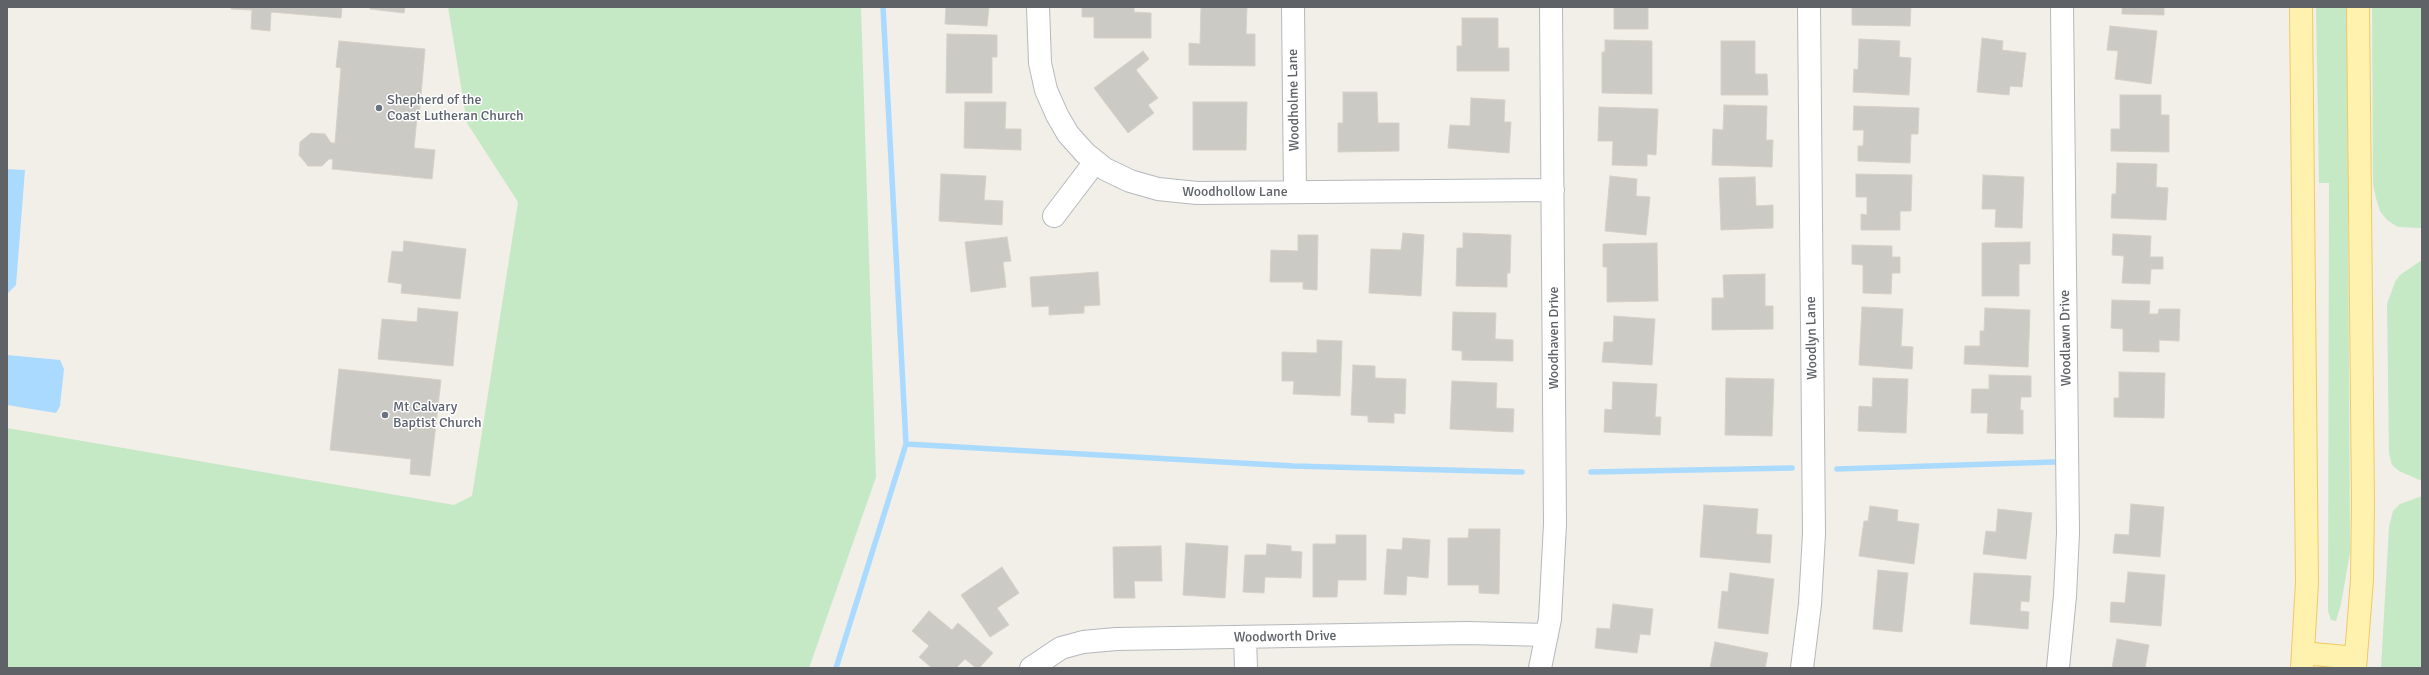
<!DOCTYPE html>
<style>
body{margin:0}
#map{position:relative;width:2429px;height:675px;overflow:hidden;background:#f1efe8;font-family:Signika,sans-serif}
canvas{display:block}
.frame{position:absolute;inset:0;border:8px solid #5f6368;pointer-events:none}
</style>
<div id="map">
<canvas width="2429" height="675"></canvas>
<div class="frame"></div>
</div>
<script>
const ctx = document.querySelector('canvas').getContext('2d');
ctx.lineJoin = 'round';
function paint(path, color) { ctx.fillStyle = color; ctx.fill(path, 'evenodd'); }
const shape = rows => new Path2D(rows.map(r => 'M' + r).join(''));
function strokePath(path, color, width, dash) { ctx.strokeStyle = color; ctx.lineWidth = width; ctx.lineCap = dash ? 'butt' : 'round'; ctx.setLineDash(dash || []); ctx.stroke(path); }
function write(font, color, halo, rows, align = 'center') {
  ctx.font = font + ' Signika,sans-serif'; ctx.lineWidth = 3; ctx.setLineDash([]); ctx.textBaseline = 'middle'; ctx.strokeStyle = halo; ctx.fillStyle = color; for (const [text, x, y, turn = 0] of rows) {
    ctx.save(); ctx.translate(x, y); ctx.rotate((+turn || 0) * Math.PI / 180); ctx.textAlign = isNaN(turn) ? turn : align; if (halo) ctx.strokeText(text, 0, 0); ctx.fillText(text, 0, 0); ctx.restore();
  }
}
const green = shape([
 [448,7,861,7,876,477,809,668,7,668,7,428,454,505,472,496,518,202,467,123],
 [2316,7,2347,7,2350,552,2341,604,2336,621,2331,620,2328,611,2329,183,2319,183],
 [2372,7,2422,7,2422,228,2398,227,2387,220,2380,211,2376,198,2373,184],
 [2422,260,2422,481,2399,471,2392,465,2389,453,2387,304,2395,282,2400,275],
 [2422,496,2422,668,2381,668,2389,527,2393,511,2400,504]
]);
const water = shape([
 [7,169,25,170,16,285,7,294],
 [7,355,60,360,64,369,60,406,56,413,7,405]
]);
const stream = shape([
 [906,444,1293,466,1522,472],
 [1837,469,2054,462],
 [1591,472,1792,468],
 [836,668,906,444,883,7]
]);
const building = shape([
 [231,7,342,7,341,18,271,12,270,31,251,29,252,10,231,9,231,7],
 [370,7,405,7,404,13,370,9,370,7],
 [946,7,989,7,987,26,945,24,946,7],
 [1082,7,1134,7,1134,12,1151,13,1151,38,1094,38,1094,17,1082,17,1082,7],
 [1201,7,1247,7,1246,34,1255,34,1255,66,1189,65,1189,43,1200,44,1201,7],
 [1614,7,1648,7,1648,29,1614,29,1614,7],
 [1852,7,1911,7,1910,26,1852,25,1852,7],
 [2122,7,2164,7,2164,15,2122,14,2122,7],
 [1462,18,1498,18,1498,48,1509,48,1509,71,1457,71,1457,46,1462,46,1462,18],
 [2110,26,2157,31,2151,84,2115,79,2118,51,2107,50,2110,26],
 [947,34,997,35,997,57,992,57,992,93,946,93,947,34],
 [1982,38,2003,41,2002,50,2026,53,2022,87,2010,86,2009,95,1977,92,1982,38],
 [1859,39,1900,41,1899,57,1911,58,1909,95,1853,92,1854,69,1858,70,1859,39],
 [1605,40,1652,41,1652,94,1602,93,1602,52,1605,52,1605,40],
 [339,41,425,49,419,118,417,117,414,148,435,150,432,179,332,169,333,159,329,159,322,166,308,166,299,155,300,142,311,133,325,134,331,143,335,143,341,68,336,67,339,41],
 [1721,41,1755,41,1755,74,1767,74,1768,95,1721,95,1721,41],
 [1143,51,1149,59,1136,70,1158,98,1148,105,1154,113,1128,133,1094,88,1143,51],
 [1343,92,1377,92,1378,123,1399,123,1399,151,1338,152,1338,123,1343,123,1343,92],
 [2120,95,2161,95,2161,115,2169,115,2169,152,2111,151,2111,129,2120,129,2120,95],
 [1471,98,1505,100,1504,122,1511,122,1509,153,1448,148,1450,125,1470,126,1471,98],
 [965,102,1006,102,1005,129,1021,129,1021,150,964,148,965,102],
 [1193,102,1247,102,1246,150,1193,150,1193,102],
 [1724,105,1767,106,1766,140,1773,140,1772,167,1712,165,1713,129,1723,130,1724,105],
 [1854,106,1919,108,1918,134,1911,134,1910,163,1858,161,1858,146,1863,146,1864,130,1853,130,1854,106],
 [1599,107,1658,109,1656,155,1647,154,1647,166,1612,165,1613,141,1598,141,1599,107],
 [2117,163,2157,164,2156,187,2168,188,2166,220,2111,218,2112,194,2116,194,2117,163],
 [941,174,986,176,984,200,1003,201,1002,225,939,221,941,174],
 [1856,174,1912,175,1911,211,1900,211,1900,230,1861,230,1861,214,1867,215,1867,197,1856,197,1856,174],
 [1983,175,2024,177,2022,228,1995,227,1996,209,1982,209,1983,175],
 [1610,176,1637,179,1636,196,1650,197,1646,235,1605,231,1610,176],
 [1755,177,1756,206,1773,205,1773,228,1721,230,1719,178,1755,177],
 [1403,233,1424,235,1421,296,1369,293,1371,249,1401,250,1403,233],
 [1463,233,1511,235,1510,273,1507,273,1507,287,1456,286,1457,248,1463,248,1463,233],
 [2113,234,2151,236,2150,257,2163,257,2163,269,2151,269,2150,284,2122,283,2124,256,2112,255,2113,234],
 [1298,235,1318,235,1317,290,1303,289,1303,282,1270,282,1271,250,1298,251,1298,235],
 [1007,237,1011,261,1003,262,1006,287,971,292,965,242,1007,237],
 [404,241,466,249,460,299,401,293,402,284,388,282,392,251,403,252,404,241],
 [2030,242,2030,264,2019,264,2019,296,1982,296,1982,243,2030,242],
 [1657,243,1658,301,1607,302,1607,267,1603,267,1603,244,1657,243],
 [1852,245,1892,246,1892,257,1900,257,1900,273,1892,273,1891,294,1863,293,1863,265,1852,264,1852,245],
 [1098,272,1100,305,1084,306,1084,313,1049,315,1049,306,1032,307,1030,277,1098,272],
 [1765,274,1765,306,1773,306,1773,329,1712,330,1712,298,1724,298,1723,275,1765,274],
 [2112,300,2150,301,2149,314,2158,314,2159,309,2180,309,2179,341,2159,340,2159,352,2123,351,2123,329,2111,328,2112,300],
 [1862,307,1903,309,1901,346,1913,347,1912,369,1859,365,1862,307],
 [418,308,458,312,453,366,378,359,382,319,417,322,418,308],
 [1985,308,2030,310,2028,367,1964,364,1965,346,1980,346,1980,331,1984,331,1985,308],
 [1453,312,1496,313,1495,339,1513,340,1513,361,1462,360,1462,351,1452,350,1453,312],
 [1614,316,1655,319,1652,365,1602,362,1604,342,1613,342,1614,316],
 [1317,340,1342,341,1340,396,1293,394,1294,381,1282,381,1282,352,1317,353,1317,340],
 [1353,365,1375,366,1375,378,1406,379,1405,414,1394,413,1394,423,1368,422,1368,416,1351,415,1353,365],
 [339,369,441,380,430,476,410,474,411,459,330,450,339,369],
 [2119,372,2165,373,2164,418,2114,417,2114,398,2119,398,2119,372],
 [1989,375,2031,376,2031,397,2021,397,2020,410,2023,410,2023,434,1987,433,1988,413,1971,413,1972,389,1989,389,1989,375],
 [1726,378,1774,379,1772,436,1725,435,1726,378],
 [1873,378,1908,379,1906,433,1858,431,1859,406,1872,407,1873,378],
 [1452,381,1497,383,1496,408,1514,409,1513,432,1450,429,1452,381],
 [1613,382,1657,384,1655,417,1661,417,1660,435,1604,432,1605,409,1612,410,1613,382],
 [2131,504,2164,507,2160,557,2113,553,2115,534,2129,535,2131,504],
 [1704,505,1758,509,1756,534,1772,535,1770,563,1700,557,1704,505],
 [1870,506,1898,510,1897,521,1919,524,1914,564,1859,556,1864,521,1868,521,1870,506],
 [1998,509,2032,513,2026,559,1983,554,1986,531,1996,532,1998,509],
 [1469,529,1500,529,1499,594,1479,593,1479,585,1448,585,1448,538,1468,538,1469,529],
 [1336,535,1366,535,1366,580,1338,580,1337,597,1313,597,1313,544,1336,544,1336,535],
 [1403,538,1430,540,1428,578,1407,576,1406,595,1384,594,1387,549,1402,550,1403,538],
 [1186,543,1228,546,1225,598,1183,595,1186,543],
 [1267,544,1291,546,1291,551,1302,552,1301,578,1265,577,1264,593,1243,592,1245,555,1266,555,1267,544],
 [1161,546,1162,581,1134,581,1135,598,1114,598,1113,547,1161,546],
 [1002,567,1019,593,997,608,1009,625,990,637,961,595,1002,567],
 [1878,570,1908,573,1902,632,1873,629,1878,570],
 [2128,572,2165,575,2161,626,2110,622,2111,602,2125,603,2128,572],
 [1730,573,1774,579,1768,634,1718,628,1722,591,1728,592,1730,573],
 [1974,573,2031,576,2029,602,2021,601,2020,611,2029,612,2028,629,1970,624,1974,573],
 [1613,604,1653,609,1650,635,1640,634,1637,653,1595,648,1597,628,1610,629,1613,604],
 [929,611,952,630,958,623,993,653,979,668,976,668,965,659,956,668,932,668,919,657,929,646,912,631,929,611],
 [2117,639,2149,645,2145,668,2112,668,2117,639],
 [1715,642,1768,653,1765,668,1710,668,1715,642]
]);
const minor = shape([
 [1038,7,1040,63,1046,90,1057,115,1068,134,1085,153,1105,169,1130,181,1158,189,1197,193,1553,190],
 [1293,7,1295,192],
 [1054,216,1095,162],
 [1245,637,1246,668],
 [1031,668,1061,648,1083,642,1116,639,1467,633,1547,635],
 [1540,668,1550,619,1555,524,1551,7],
 [1802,668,1810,604,1814,534,1809,7],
 [2058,668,2065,596,2068,533,2062,7]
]);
const major = shape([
 [2301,7,2307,583,2302,668],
 [2303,653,2356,658],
 [2355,668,2362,580,2363,503,2358,7]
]);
const markers = [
 [379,108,4,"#6b7280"],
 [385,415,4,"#6b7280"]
];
const worshipNames = [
 ["Shepherd of the",387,100],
 ["Coast Lutheran Church",387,116],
 ["Mt Calvary",393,407],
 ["Baptist Church",393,423]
];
const streetNames = [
 ["Woodholme Lane",1294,100,-91],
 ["Woodhollow Lane",1235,192],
 ["Woodhaven Drive",1554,338,-90],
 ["Woodlyn Lane",1812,338,-91],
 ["Woodlawn Drive",2066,338,-91],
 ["Woodworth Drive",1285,637,-1]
];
paint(green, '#c5e8c5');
paint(water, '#aadaff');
strokePath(stream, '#aadaff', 5.5);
paint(building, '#cccac5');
strokePath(building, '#d6d1c6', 1);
strokePath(minor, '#b5b8bc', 24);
strokePath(major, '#f2c960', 24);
strokePath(minor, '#fff', 22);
strokePath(major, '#fff2af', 22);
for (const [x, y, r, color] of markers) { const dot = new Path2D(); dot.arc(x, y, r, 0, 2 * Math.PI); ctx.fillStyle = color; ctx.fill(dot); strokePath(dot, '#fff', 1.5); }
write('14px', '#5b616d', '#fff', worshipNames, 'left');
write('14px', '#5f6368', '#fff', streetNames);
</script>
